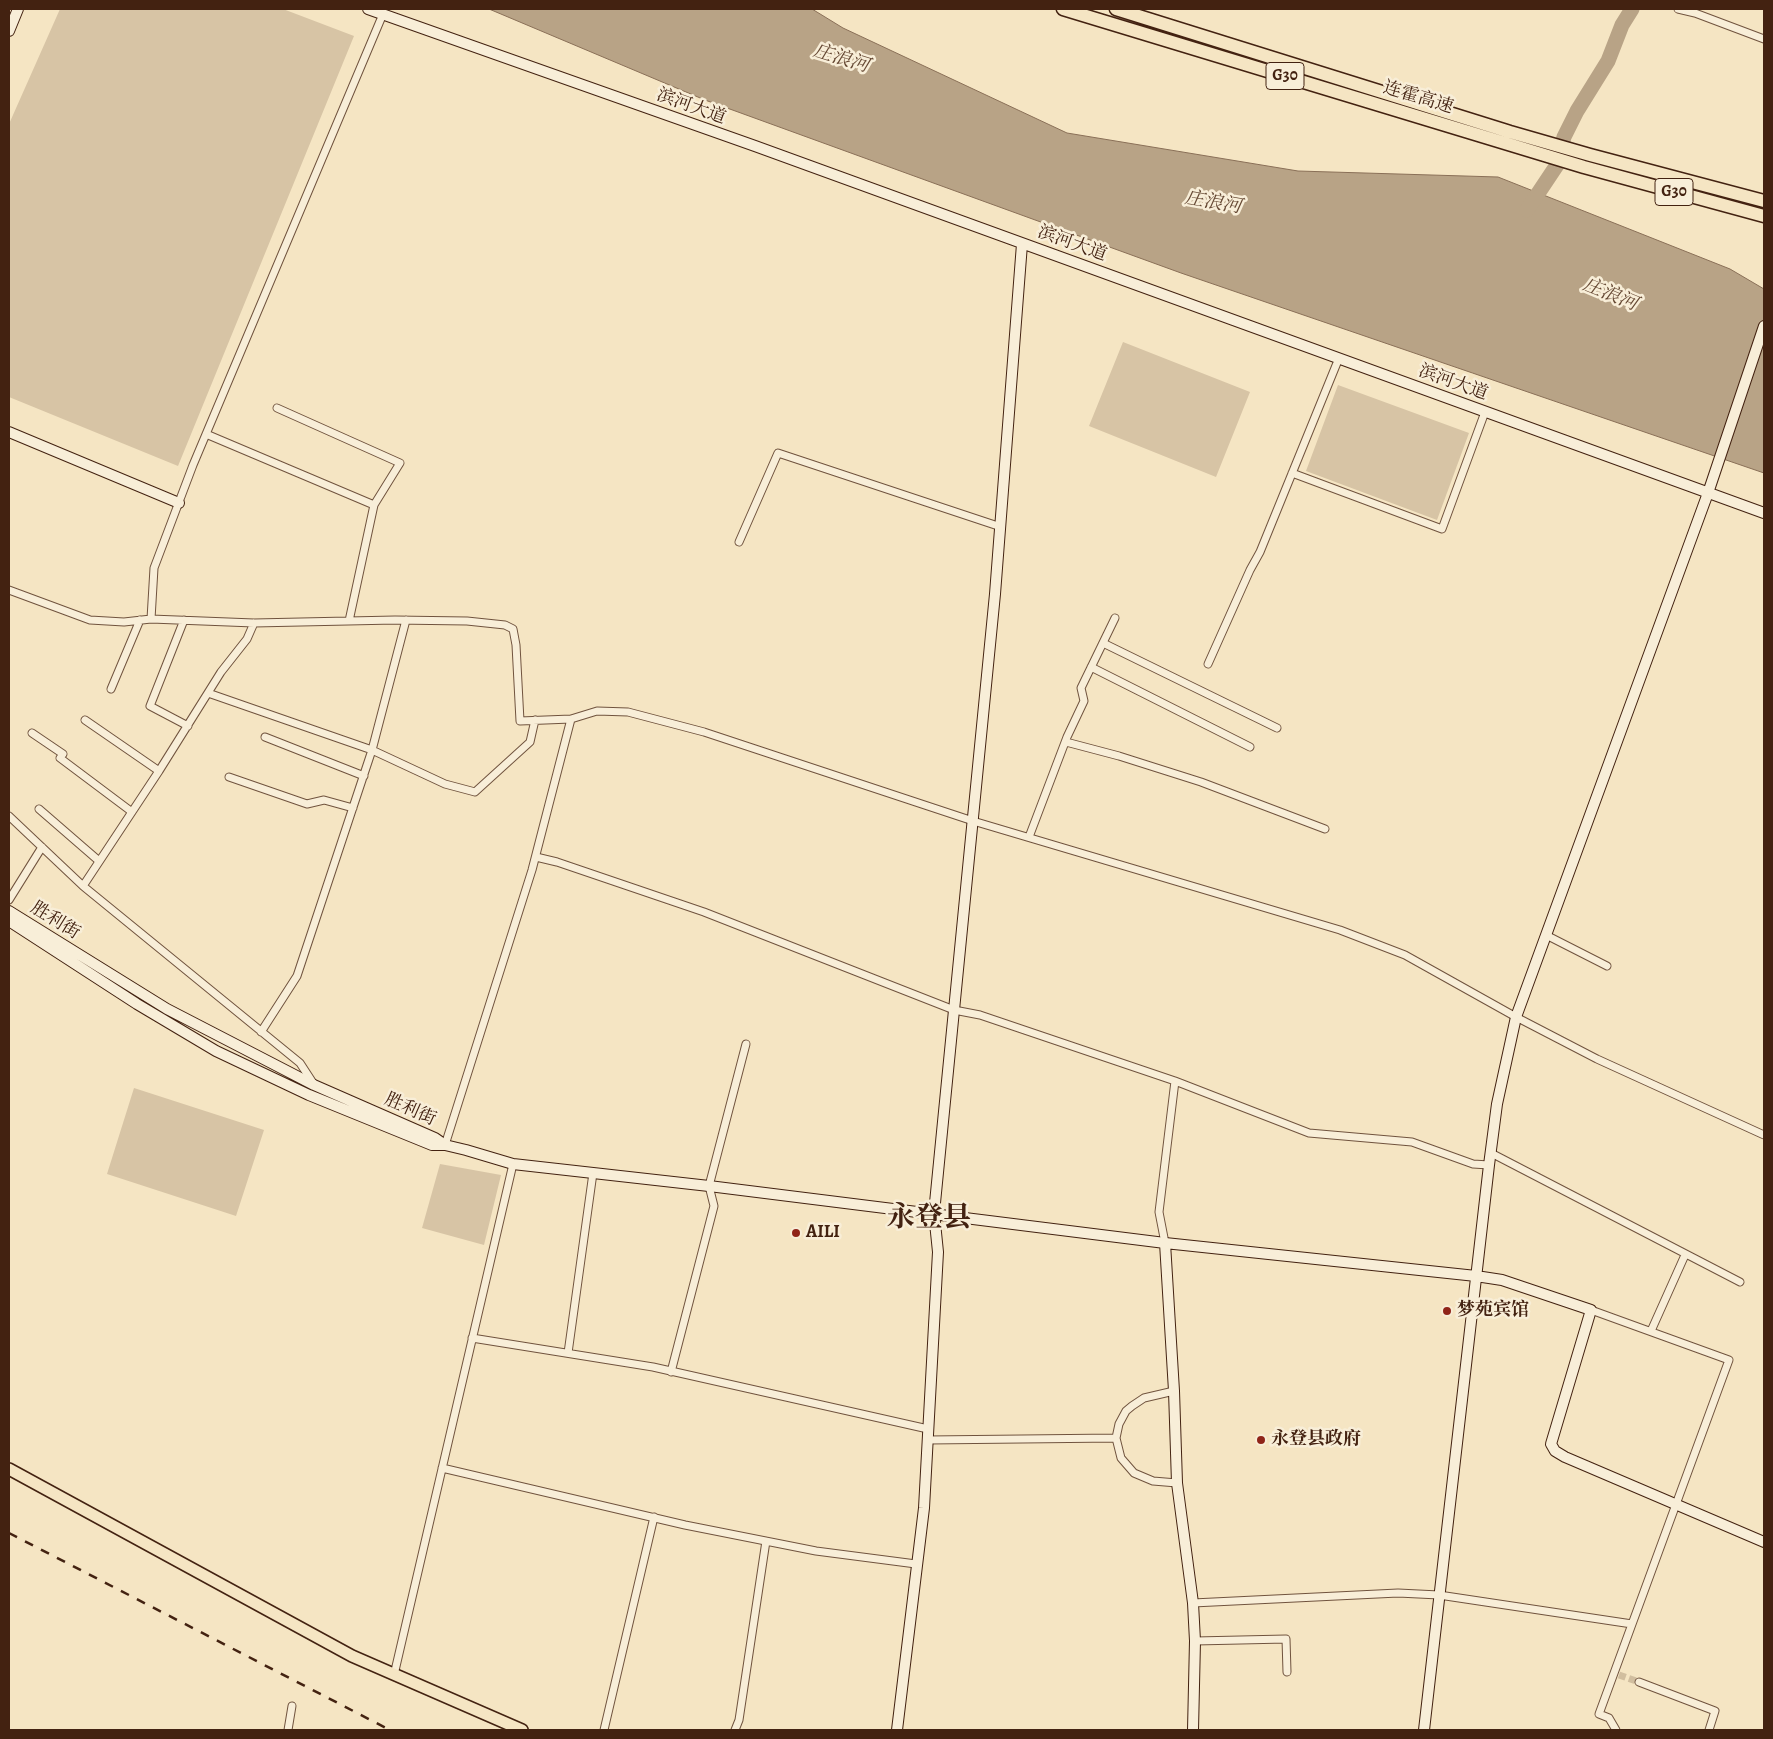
<!DOCTYPE html>
<meta charset="utf-8">
<style>
body{margin:0}
#map{position:relative;width:1773px;height:1739px;overflow:hidden;background:#f5e5c3;font-family:Alegreya,serif}
canvas{display:block}
.frame{position:absolute;inset:0;border:10px solid #432211;pointer-events:none}
</style>
<div id="map">
<canvas width="1773" height="1739"></canvas>
<div class="frame"></div>
</div>
<script>
const ctx = document.querySelector('canvas').getContext('2d');
ctx.lineJoin = 'round';
function paint(path, color) { ctx.fillStyle = color; ctx.fill(path, 'evenodd'); }
const shape = rows => new Path2D(rows.map(r => 'M' + r).join(''));
function strokePath(path, color, width, dash) { ctx.strokeStyle = color; ctx.lineWidth = width; ctx.lineCap = dash ? 'butt' : 'round'; ctx.setLineDash(dash || []); ctx.stroke(path); }
function write(font, color, halo, rows, align = 'center') {
  ctx.font = font + ' Alegreya,"Noto Serif SC",serif'; ctx.lineWidth = 5; ctx.setLineDash([]); ctx.textBaseline = 'middle'; ctx.strokeStyle = halo; ctx.fillStyle = color; for (const [text, x, y, turn = 0] of rows) {
    ctx.save(); ctx.translate(x, y); ctx.rotate((+turn || 0) * Math.PI / 180); ctx.textAlign = isNaN(turn) ? turn : align; if (halo) ctx.strokeText(text, 0, 0); ctx.fillText(text, 0, 0); ctx.restore();
  }
}
const green = shape([
 [60,9,283,9,354,36,178,466,9,397,9,124],
 [1123,342,1250,392,1216,477,1089,426],
 [1338,385,1469,433,1437,520,1306,471],
 [134,1088,264,1130,236,1216,107,1174],
 [440,1164,501,1175,484,1245,422,1228]
]);
const water = shape([
 [489,9,812,9,843,28,1067,133,1298,171,1498,177,1730,269,1764,289,1764,473,1181,273,705,100,489,9]
]);
const river = shape([
 [1527,210,1557,165,1564,137,1577,111,1608,61,1622,25,1632,9]
]);
const streetTunnel = shape([
 [1619,1675,1639,1682]
]);
const street = shape([
 [1678,9,1695,13,1764,39],
 [383,14,193,465,154,568,151,619,254,623,395,620,467,621,505,625,513,629,516,645,520,721,571,719,597,711,628,712,704,732,973,821,1340,930,1405,955,1516,1017,1597,1059,1764,1135],
 [277,408,400,463,374,505,349,621],
 [206,434,374,505],
 [1292,473,1442,529,1485,412],
 [739,542,778,453,1001,527],
 [9,590,90,620,124,622,151,619],
 [184,620,150,706,188,726],
 [1103,643,1277,728],
 [1208,664,1250,570,1260,552,1339,358],
 [1091,667,1250,747],
 [111,689,140,620],
 [208,693,372,750,445,784,475,792,530,742,535,720],
 [85,720,159,771],
 [32,733,63,754,60,758,132,812],
 [265,737,364,776],
 [1066,742,1119,756,1201,782,1325,829],
 [229,777,307,804,324,800,353,808],
 [39,809,99,861],
 [9,816,83,886,300,1063,313,1083],
 [1029,837,1067,737,1084,701,1081,688,1115,618],
 [536,857,557,862,704,912,954,1010,980,1015,1175,1081,1309,1133,1412,1142,1473,1164,1489,1165],
 [83,886,159,771,221,672,247,639,254,623],
 [9,900,42,847],
 [1546,935,1607,966],
 [261,1032,297,976,372,750,406,620],
 [445,1145,532,870,571,719],
 [1491,1153,1740,1282],
 [1165,1243,1159,1212,1175,1081],
 [1591,1310,1729,1360,1599,1714,1609,1718,1616,1730],
 [1651,1331,1685,1255],
 [472,1338,653,1367,928,1429],
 [568,1353,593,1173],
 [671,1372,714,1206,709,1186,746,1044],
 [1174,1391,1144,1398,1132,1406,1126,1411,1119,1424,1116,1438,1121,1458,1134,1473,1153,1481,1177,1483],
 [928,1440,1116,1438],
 [442,1468,685,1525,816,1551,916,1564],
 [1193,1603,1398,1593,1439,1595,1632,1624],
 [1195,1641,1286,1639,1287,1672],
 [394,1675,513,1164],
 [1639,1682,1715,1711,1709,1730],
 [288,1730,292,1706],
 [604,1730,654,1517],
 [735,1730,739,1720,766,1541]
]);
const secondary = shape([
 [368,9,755,146,1764,513],
 [9,31,18,9],
 [9,432,179,503],
 [9,911,167,1009,314,1085,435,1138,445,1145],
 [9,921,137,1004,216,1051,309,1095,432,1145,445,1145,466,1150,513,1164,709,1186,1165,1243,1476,1276,1502,1280,1591,1310,1551,1444,1555,1451,1565,1457,1764,1542],
 [1165,1243,1174,1391,1177,1483,1193,1603,1195,1641,1193,1730],
 [897,1730,924,1508,938,1252,934,1213,995,594,1022,244],
 [1424,1730,1489,1165,1497,1104,1516,1017,1708,493,1764,326]
]);
const primary = shape([
 [9,1469,352,1656,522,1730]
]);
const highway = shape([
 [1063,9,1584,167,1764,216],
 [1116,9,1510,132,1590,155,1764,201]
]);
const rail = shape([
 [9,1533,390,1730]
]);
const markers = [
 [796,1233,5,"#8f2418"],
 [1447,1311,5,"#8f2418"],
 [1261,1440,5,"#8f2418"]
];
const shields = [
 [1285,76,38],
 [1674,192,38]
];
const shieldNames = [
 ["G30",1285,76],
 ["G30",1674,192]
];
const streetNames = [
 ["连霍高速",1418,98,17],
 ["滨河大道",691,107,20],
 ["滨河大道",1072,244,20],
 ["滨河大道",1453,383,20],
 ["胜利街",55,921,32],
 ["胜利街",410,1110,24]
];
const poiNames = [
 ["AILI",806,1233],
 ["梦苑宾馆",1457,1311],
 ["永登县政府",1271,1440]
];
const waterNames = [
 ["庄浪河",841,59,17],
 ["庄浪河",1213,203,10],
 ["庄浪河",1610,295,22]
];
const townNames = [
 ["永登县",929,1219]
];
paint(green, '#d7c4a5');
paint(water, '#b8a386');
strokePath(water, '#896f57', 1);
strokePath(river, '#b8a386', 15);
strokePath(streetTunnel, '#d1be9f', 7, [7, 3.5]);
strokePath(street, '#70533e', 9);
strokePath(secondary, '#432211', 12);
strokePath(primary, '#432211', 14);
strokePath(highway, '#432211', 15);
strokePath(street, '#f8eed8', 7);
strokePath(secondary, '#f8eed8', 10);
strokePath(primary, '#f5e5c3', 11);
strokePath(highway, '#f5e5c3', 12);
strokePath(rail, '#432211', 2.5, [9, 9]);
for (const [x, y, r, color] of markers) { const dot = new Path2D(); dot.arc(x, y, r, 0, 2 * Math.PI); ctx.fillStyle = color; ctx.fill(dot); strokePath(dot, '#f8eed8', 2); }
for (const [x, y, w] of shields) { const box = new Path2D(); box.roundRect(x - w / 2, y - 13.5, w, 27, 4); ctx.fillStyle = '#f8eed8'; ctx.fill(box); strokePath(box, '#432211', 1); }
write('bold 16px', '#432211', null, shieldNames);
write('18px', '#432211', '#f8eed8', streetNames);
write('bold 18px', '#432211', '#f8eed8', poiNames, 'left');
write('italic 19px', '#664934', '#f8eed8', waterNames);
write('bold 28px', '#432211', '#f8eed8', townNames);
</script>
